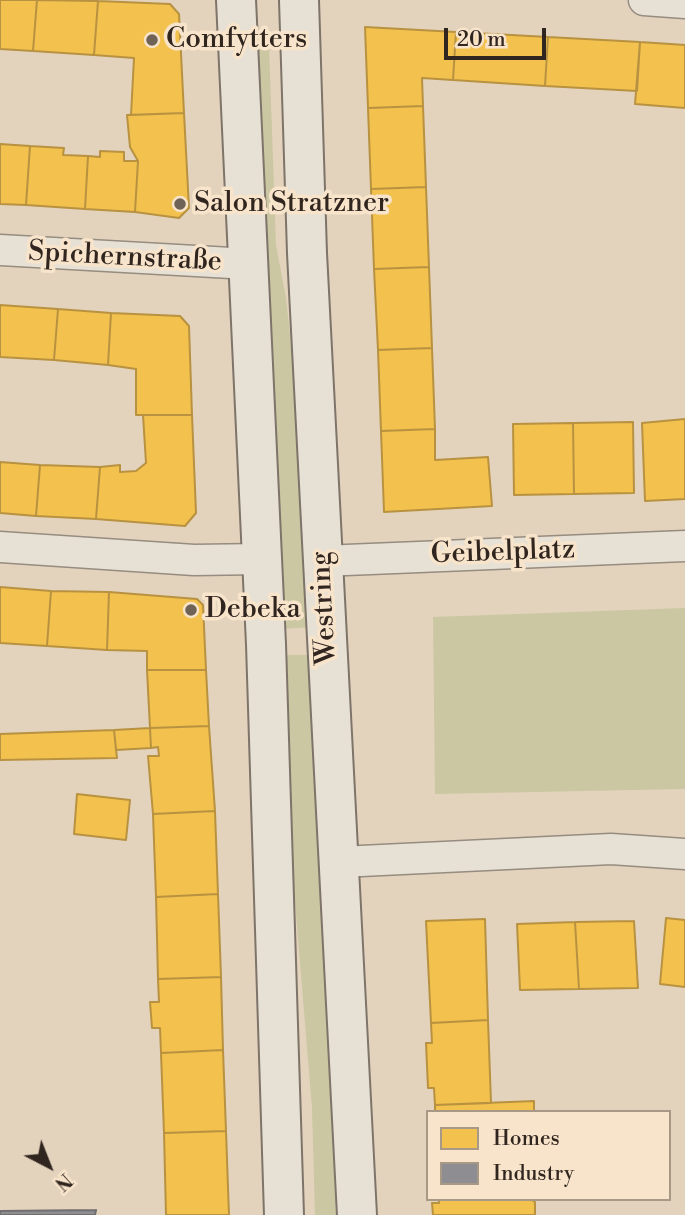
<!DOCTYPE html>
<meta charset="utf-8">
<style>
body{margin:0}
#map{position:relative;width:685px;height:1215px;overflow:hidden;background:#e3d3bd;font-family:"Libre Bodoni",serif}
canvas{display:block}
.legend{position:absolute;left:426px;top:1110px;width:245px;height:91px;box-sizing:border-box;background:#f7e4ca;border:2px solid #a89886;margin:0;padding:9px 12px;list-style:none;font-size:21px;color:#31251f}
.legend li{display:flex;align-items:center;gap:14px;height:35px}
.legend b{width:35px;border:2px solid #a89886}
.north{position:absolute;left:14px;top:1131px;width:70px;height:70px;-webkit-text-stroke:5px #f7e4ca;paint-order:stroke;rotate:138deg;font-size:19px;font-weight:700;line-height:28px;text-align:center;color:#31251f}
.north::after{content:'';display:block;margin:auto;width:24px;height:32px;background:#31251f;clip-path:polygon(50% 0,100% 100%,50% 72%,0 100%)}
.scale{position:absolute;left:444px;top:28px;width:102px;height:32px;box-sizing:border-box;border:4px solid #31251f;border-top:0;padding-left:9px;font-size:21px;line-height:24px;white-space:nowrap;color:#31251f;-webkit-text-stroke:5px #f7e4ca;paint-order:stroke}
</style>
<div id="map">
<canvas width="685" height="1215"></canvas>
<ul class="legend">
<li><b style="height:19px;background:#f2c14e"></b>Homes</li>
<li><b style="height:19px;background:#8d8d92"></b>Industry</li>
</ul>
<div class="north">N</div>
<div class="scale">20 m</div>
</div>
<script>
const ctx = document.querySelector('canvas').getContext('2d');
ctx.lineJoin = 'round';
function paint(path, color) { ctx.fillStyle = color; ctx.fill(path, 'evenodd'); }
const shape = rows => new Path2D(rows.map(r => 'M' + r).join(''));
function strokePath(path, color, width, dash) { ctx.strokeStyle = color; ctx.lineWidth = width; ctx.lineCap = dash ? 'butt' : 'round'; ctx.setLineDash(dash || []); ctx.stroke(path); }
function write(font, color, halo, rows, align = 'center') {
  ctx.font = font + ' "Libre Bodoni",serif'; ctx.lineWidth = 7; ctx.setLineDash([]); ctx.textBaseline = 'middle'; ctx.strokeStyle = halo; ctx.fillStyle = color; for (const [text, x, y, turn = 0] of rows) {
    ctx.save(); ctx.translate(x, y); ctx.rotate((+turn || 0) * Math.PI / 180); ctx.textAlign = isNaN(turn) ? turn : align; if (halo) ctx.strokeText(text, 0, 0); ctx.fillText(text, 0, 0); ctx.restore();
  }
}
const green = shape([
 [258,44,269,45,276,245,286,298,300,427,312,627,282,629],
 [685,608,685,789,435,794,433,617],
 [284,655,314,655,336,1215,315,1215,312,1108,290,842]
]);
const homes = shape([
 [0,0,37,0,33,51,0,49,0,0],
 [37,0,98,1,94,55,33,51,37,0],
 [98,1,170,4,179,14,184,113,131,115,134,58,94,55,98,1],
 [365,27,456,32,453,80,422,78,423,106,368,108,365,27],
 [456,32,548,37,545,86,453,80,456,32],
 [548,37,640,42,637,91,545,86,548,37],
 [640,42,685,45,685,108,635,104,640,42],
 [423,106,426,187,371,189,368,108,423,106],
 [184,113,189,208,179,218,135,212,138,161,130,147,127,115,184,113],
 [0,144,30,146,26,205,0,204,0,144],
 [30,146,64,148,63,155,88,156,85,209,26,205,30,146],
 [100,151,124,152,124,161,138,161,135,212,85,209,88,156,100,157,100,151],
 [426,187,429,267,374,269,371,189,426,187],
 [429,267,432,348,378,350,374,269,429,267],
 [0,305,58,309,54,360,0,357,0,305],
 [58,309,111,313,108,365,54,360,58,309],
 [111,313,180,316,189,326,192,415,136,415,136,369,108,365,111,313],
 [432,348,435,429,381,431,378,350,432,348],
 [143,415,192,415,196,513,185,526,96,519,100,467,120,465,120,472,136,471,146,463,143,415],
 [685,419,685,499,645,501,642,423,685,419],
 [633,422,634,493,574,494,573,423,633,422],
 [573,423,574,494,514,495,513,424,573,423],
 [435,429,435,460,488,457,492,506,384,512,381,431,435,429],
 [0,462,40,465,36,516,0,513,0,462],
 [40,465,100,467,96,519,36,516,40,465],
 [0,587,51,591,47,646,0,643,0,587],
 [51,591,109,592,107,650,47,646,51,591],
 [109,592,197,599,203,605,206,670,147,670,147,651,107,650,109,592],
 [147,670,206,670,209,726,150,728,147,670],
 [209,726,215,811,153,814,148,756,159,756,158,747,151,748,150,728,209,726],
 [150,728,151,748,116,750,114,730,150,728],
 [114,730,117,758,0,760,0,734,114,730],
 [77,794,130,800,126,840,74,834,77,794],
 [215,811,218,894,156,897,153,814,215,811],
 [218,894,221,977,158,979,156,897,218,894],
 [666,918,685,920,685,987,660,984,666,918],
 [485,919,488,1020,431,1023,426,921,485,919],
 [634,921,638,988,579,989,575,922,634,921],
 [575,922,579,989,520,990,517,924,575,922],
 [221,977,223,1050,161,1053,160,1028,152,1028,150,1002,159,1002,158,979,221,977],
 [488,1020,491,1103,435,1105,434,1088,428,1088,426,1043,432,1043,431,1023,488,1020],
 [223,1050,226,1131,164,1133,161,1053,223,1050],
 [534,1101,534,1112,435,1112,435,1105,534,1101],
 [226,1131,229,1215,166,1215,164,1133,226,1131],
 [439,1199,530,1199,535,1202,535,1215,433,1215,432,1203,439,1203,439,1199]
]);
const industry = shape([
 [96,1210,95,1215,0,1215,0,1211,96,1210]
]);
const minor = shape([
 [644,0,685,3],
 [0,250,249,264],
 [0,547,194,560,262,559],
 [322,561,685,546],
 [340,862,611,849,685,854]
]);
const secondary = shape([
 [236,0,266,644,284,1215],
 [299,0,307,253,357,1215]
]);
const markers = [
 [152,40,7,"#6f6256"],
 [180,204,7,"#6f6256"],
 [191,610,7,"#6f6256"]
];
const poiNames = [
 ["Comfytters",166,40],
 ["Salon Stratzner",194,204],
 ["Debeka",205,610]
];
const streetNames = [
 ["Spichernstraße",125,258,3],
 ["Geibelplatz",503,553,-2],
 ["Westring",325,608,-93]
];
paint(green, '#cbc7a2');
paint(homes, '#f2c14e');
strokePath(homes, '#b89240', 2);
paint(industry, '#8d8d92');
strokePath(industry, '#716e70', 2);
strokePath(minor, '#968c7f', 33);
strokePath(secondary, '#7e7469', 42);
strokePath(minor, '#e7e0d5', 30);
strokePath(secondary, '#e7e0d5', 38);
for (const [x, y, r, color] of markers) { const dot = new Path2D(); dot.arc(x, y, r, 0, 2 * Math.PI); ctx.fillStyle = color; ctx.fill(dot); strokePath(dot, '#f7e4ca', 2.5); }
write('28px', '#31251f', '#f7e4ca', poiNames, 'left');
write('28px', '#31251f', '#f7e4ca', streetNames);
</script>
